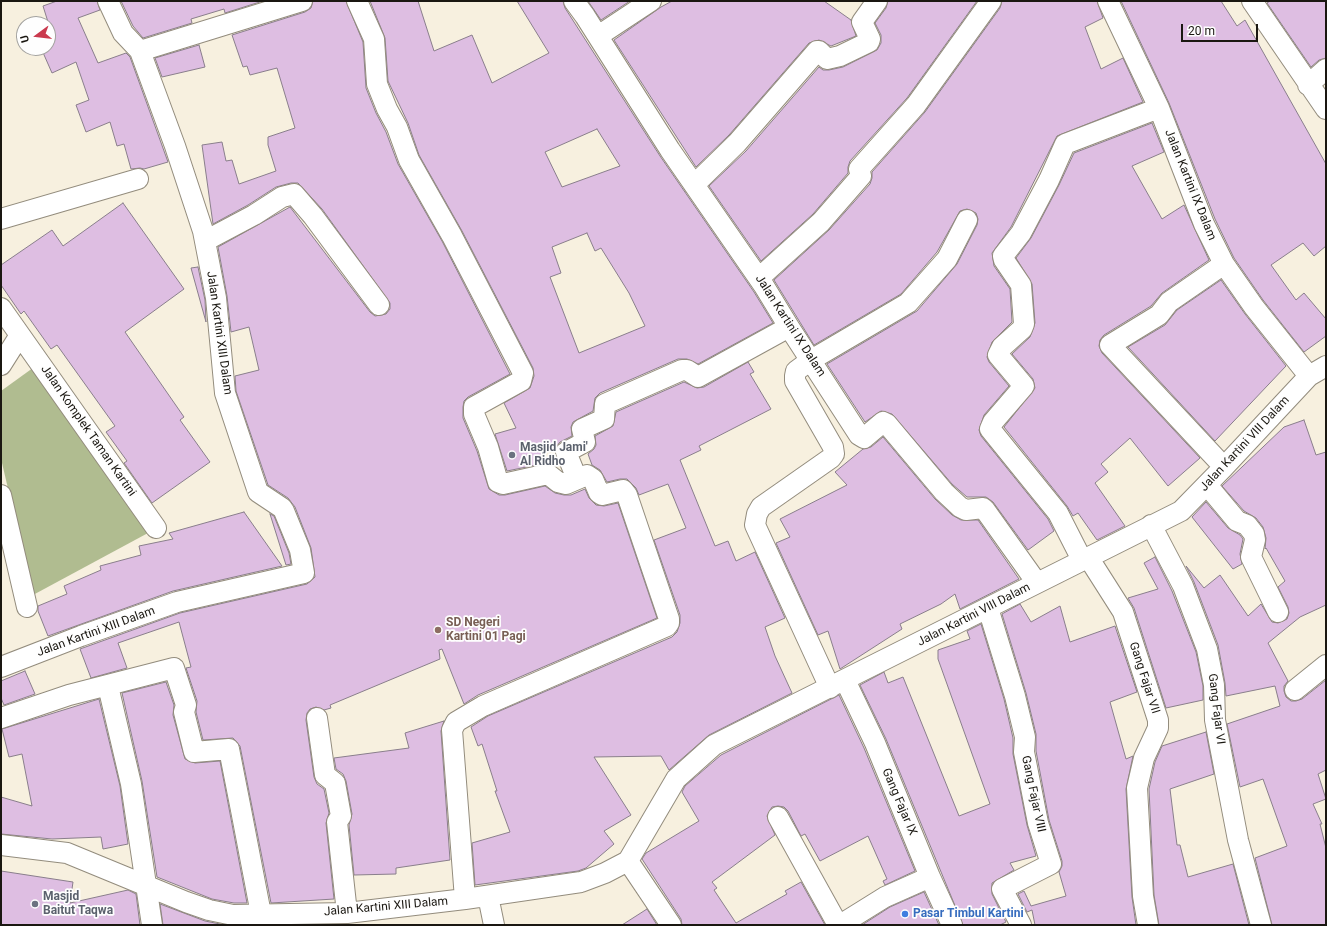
<!DOCTYPE html>
<style>
body{margin:0}
#map{position:relative;width:1327px;height:926px;overflow:hidden;background:#f7f0df;font-family:Roboto,sans-serif}
canvas{display:block}
.frame{position:absolute;inset:0;border:2px solid #1a1711;pointer-events:none}
.north{position:absolute;left:16px;top:16px;width:40px;height:40px;box-sizing:border-box;background:#fefefe;border:1px solid #a3a29f;border-radius:50%;rotate:255deg;font-size:11px;font-weight:700;line-height:16px;text-align:center;color:#1a1711}
.north::after{content:'';display:block;margin:auto;width:14px;height:18px;background:#ca3a4e;clip-path:polygon(50% 0,100% 100%,50% 72%,0 100%)}
.scale{position:absolute;left:1181px;top:24px;width:77px;height:18px;box-sizing:border-box;border:2px solid #1a1711;border-top:0;padding-left:5px;font-size:12px;line-height:14px;white-space:nowrap;color:#1a1711;-webkit-text-stroke:3px #fefefe;paint-order:stroke}
</style>
<div id="map">
<canvas width="1327" height="926"></canvas>
<div class="frame"></div>
<div class="north">U</div>
<div class="scale">20 m</div>
</div>
<script>
const ctx = document.querySelector('canvas').getContext('2d');
ctx.lineJoin = 'round';
function paint(path, color) { ctx.fillStyle = color; ctx.fill(path, 'evenodd'); }
const shape = rows => new Path2D(rows.map(r => 'M' + r).join(''));
function strokePath(path, color, width, dash) { ctx.strokeStyle = color; ctx.lineWidth = width; ctx.lineCap = dash ? 'butt' : 'round'; ctx.setLineDash(dash || []); ctx.stroke(path); }
function write(font, color, halo, rows, align = 'center') {
  ctx.font = font + ' Roboto,sans-serif'; ctx.lineWidth = 3.5; ctx.setLineDash([]); ctx.textBaseline = 'middle'; ctx.strokeStyle = halo; ctx.fillStyle = color; for (const [text, x, y, turn = 0] of rows) {
    ctx.save(); ctx.translate(x, y); ctx.rotate((+turn || 0) * Math.PI / 180); ctx.textAlign = isNaN(turn) ? turn : align; if (halo) ctx.strokeText(text, 0, 0); ctx.fillText(text, 0, 0); ctx.restore();
  }
}
const forest = shape([
 [37,365,148,533,33,595,2,463,1,391]
]);
const building = shape([
 [57,1,97,1,100,10,78,18,98,63,126,53,130,57,168,162,144,169,140,168,131,169,124,144,117,146,110,122,86,132,76,105,89,100,76,62,52,73,41,48,48,48,48,22,43,6,57,1],
 [121,1,263,1,225,13,224,9,191,19,192,23,143,38,133,26,121,1],
 [313,1,346,1,363,42,366,88,376,113,386,132,398,164,442,241,510,374,468,397,464,401,463,407,463,418,477,451,489,489,499,495,505,495,545,486,555,493,564,495,571,495,585,489,589,498,596,505,604,506,618,503,657,618,478,695,464,704,442,649,439,650,440,659,330,705,331,708,324,710,316,707,310,709,307,713,306,720,314,777,317,784,324,789,329,813,326,823,334,899,271,903,240,746,233,738,203,740,196,712,197,701,186,668,191,667,179,622,118,643,127,668,91,678,80,649,180,613,307,584,315,577,311,548,295,507,288,498,268,485,236,391,235,376,259,370,249,327,231,332,227,296,218,247,290,207,370,312,375,316,386,314,390,309,390,303,322,209,298,183,291,183,276,187,248,205,213,224,202,145,222,142,226,161,232,160,239,184,276,171,268,145,268,137,295,128,277,68,250,75,247,66,243,67,232,35,305,12,311,8,313,1],
 [370,1,418,1,434,51,472,35,492,83,549,53,517,1,563,1,565,8,660,156,754,292,773,323,698,364,687,359,678,359,600,393,595,398,593,411,573,422,571,427,572,436,560,442,555,448,541,453,546,463,507,471,495,434,516,428,504,403,530,388,534,376,533,368,462,231,419,155,408,123,388,81,385,38,370,1],
 [597,129,620,166,562,187,545,152,597,129],
 [587,233,595,251,601,248,629,293,645,326,579,353,550,277,561,273,552,247,587,233],
 [588,1,630,1,601,20,588,1],
 [672,1,824,1,851,20,856,36,831,46,819,40,809,43,729,135,696,167,614,40,661,7,672,1],
 [888,1,977,1,907,98,850,161,848,167,848,173,813,214,761,261,709,186,746,151,819,67,823,70,829,70,843,67,877,50,881,43,881,35,875,23,886,8,888,1],
 [1002,1,1097,1,1103,18,1085,27,1101,69,1123,58,1143,102,1057,136,1011,227,992,253,994,266,1010,289,1012,322,992,342,987,357,989,362,1009,386,984,415,979,430,981,436,1048,519,1054,531,1028,550,993,502,986,497,967,497,952,484,892,414,881,411,865,422,827,364,917,311,957,264,977,225,978,219,976,213,967,209,960,211,937,252,901,294,814,345,774,280,829,230,870,184,872,178,872,172,925,112,1000,8,1002,1],
 [1121,1,1221,1,1237,26,1245,20,1326,164,1326,246,1314,256,1303,243,1271,265,1296,300,1304,293,1326,319,1326,336,1304,352,1263,300,1234,258,1215,219,1169,103,1121,1],
 [1270,1,1326,1,1326,58,1319,60,1311,67,1267,3,1270,1],
 [199,45,205,67,162,77,155,58,199,45],
 [1152,123,1164,152,1132,166,1162,219,1184,205,1209,260,1162,293,1151,306,1104,335,1100,340,1099,346,1102,353,1200,458,1168,486,1130,438,1101,464,1108,472,1095,483,1125,526,1097,540,1078,513,1073,516,1067,506,1004,427,1035,388,1033,379,1012,354,1030,337,1035,323,1032,284,1016,258,1031,238,1059,185,1074,153,1152,123],
 [123,203,184,289,125,332,184,417,180,420,210,462,152,503,124,463,127,461,106,432,115,426,57,345,51,349,24,311,21,314,1,285,1,265,52,230,63,246,123,203],
 [198,267,205,300,206,322,191,268,198,267],
 [1221,280,1245,314,1286,366,1215,441,1128,347,1165,325,1177,310,1221,280],
 [748,362,754,372,750,374,771,409,699,446,701,450,680,460,715,546,728,541,736,561,755,552,785,618,765,627,775,656,792,693,709,735,669,770,661,756,594,757,631,815,604,831,614,844,586,868,578,871,475,885,472,843,510,832,495,791,497,791,482,744,478,746,471,727,488,716,672,637,677,632,680,623,680,615,654,540,686,528,668,484,639,495,636,488,627,479,620,479,607,482,600,470,592,465,588,454,594,449,596,445,595,436,613,426,616,412,684,382,697,388,704,387,748,362],
 [1304,420,1316,455,1326,452,1326,605,1300,617,1268,643,1288,681,1284,686,1284,691,1286,697,1291,701,1296,701,1302,699,1326,680,1326,770,1318,774,1326,799,1313,804,1322,824,1320,824,1326,848,1326,925,1272,925,1255,858,1287,846,1263,779,1240,787,1227,724,1280,706,1275,686,1226,696,1225,683,1218,645,1194,582,1186,566,1204,588,1220,575,1248,616,1261,604,1272,622,1278,623,1287,619,1289,613,1288,607,1278,587,1285,581,1266,548,1265,549,1266,538,1263,527,1256,518,1244,511,1222,486,1284,427,1304,420],
 [883,437,935,499,952,515,961,520,978,520,1019,579,960,609,955,594,941,604,900,624,902,629,840,669,828,631,818,635,776,543,790,537,780,519,847,485,835,472,863,449,871,447,883,437],
 [1206,502,1228,528,1240,535,1243,539,1240,554,1242,564,1233,569,1192,517,1206,502],
 [244,512,282,566,173,591,48,636,38,611,38,606,67,594,64,586,101,570,100,566,141,555,139,546,173,539,169,533,244,512],
 [270,514,274,516,289,553,291,564,286,565,270,514],
 [1155,557,1172,591,1196,652,1203,686,1203,700,1166,708,1134,608,1128,598,1158,589,1144,563,1155,557],
 [1020,604,1031,622,1060,606,1070,642,1115,626,1137,692,1110,702,1126,759,1133,756,1126,789,1132,897,1136,925,1035,925,1032,910,1027,912,1018,894,1024,891,1031,906,1066,896,1059,872,1062,866,1062,861,1049,820,1036,751,1036,734,1026,693,1002,614,1020,604],
 [981,624,1004,699,1013,738,1013,754,1027,825,1036,856,1010,863,1014,870,992,883,992,894,1006,922,1000,925,963,925,886,739,860,685,884,672,888,683,903,677,959,816,990,804,938,659,938,650,970,639,967,631,981,624],
 [25,671,35,694,4,705,1,698,1,681,25,671],
 [166,682,174,705,173,715,185,759,195,763,220,761,247,903,234,903,212,899,157,877,142,781,122,693,166,682],
 [839,695,864,748,915,871,885,885,883,881,887,879,868,836,820,861,805,834,801,836,788,811,784,807,778,806,772,807,767,816,775,835,712,882,717,888,714,890,736,923,787,894,785,891,801,882,825,925,682,925,681,919,642,859,646,853,699,821,682,792,685,786,721,755,839,695],
 [99,699,120,786,128,844,103,849,101,837,52,839,1,834,1,797,32,806,22,754,9,757,2,729,99,699],
 [444,721,441,731,450,860,396,868,396,874,354,875,349,825,352,814,346,781,343,774,336,769,334,758,409,748,405,733,444,721],
 [1206,732,1214,774,1170,789,1177,845,1180,845,1188,877,1233,864,1249,925,1159,925,1154,895,1149,789,1155,762,1162,746,1206,732],
 [1,871,73,882,70,903,128,890,136,894,140,925,1,925,1,871],
 [924,892,939,925,862,925,890,907,924,892],
 [160,904,205,921,225,925,163,925,160,904],
 [647,909,657,925,622,925,647,909]
]);
const street = shape([
 [357,1,374,39,377,84,387,109,397,127,409,160,452,236,523,373,521,381,474,407,474,414,488,447,498,482,503,484,548,474,558,482,566,484,587,475,593,479,599,493,602,495,623,490,627,495,669,619,669,623,667,626,483,706,456,722,452,730,465,899],
 [574,1,585,16,670,150,764,286,789,327,859,435,864,438,883,422,887,424,944,492,960,507,966,510,983,508,985,510,1037,583],
 [1108,1,1159,108,1204,224,1224,264,1254,307,1309,376],
 [1252,1,1326,109],
 [598,36,651,1],
 [140,51,302,1],
 [1308,85,1326,69],
 [694,185,737,143,817,51,819,51,827,59,840,56,869,42,870,39,862,22,877,1],
 [1,219,138,179],
 [205,241,254,215,282,197,294,194,313,216,379,305],
 [1224,264,1169,302,1159,315,1110,345,1224,467],
 [759,278,821,222,861,176,859,169,916,105,991,1],
 [1,308,156,528],
 [1,365,20,335],
 [577,479,566,452,585,442,582,429,604,419,605,404,682,370,687,370,698,377,789,327],
 [1207,485,1237,521,1247,525,1254,534,1255,540,1251,557,1278,612],
 [1,495,27,607],
 [1151,525,1183,586,1207,649,1214,685,1215,720,1238,840,1261,925],
 [1088,557,1123,612,1158,720,1158,728,1144,758,1137,788,1143,896,1148,925],
 [1082,560,1058,513,990,429,993,422,1024,386,998,355,1002,347,1022,329,1024,324,1021,285,1004,260,1003,256,1021,233,1049,180,1065,144,1159,108],
 [988,608,1015,696,1025,737,1024,752,1038,823,1051,864,1002,889,1021,925],
 [1,667,81,636,177,602,304,573,300,550,284,511,282,508,258,492,225,393,216,298,203,231,175,146,140,51,123,33,108,1],
 [845,680,875,743,930,877,952,925],
 [108,686,131,784,152,925],
 [830,688,755,525,757,514,761,507,831,458,834,454,833,447,795,381,795,376,796,371,811,360,908,303,947,259,967,220],
 [1295,690,1326,665],
 [1,718,69,695,174,668,186,705,184,712,194,752,229,749,241,810,261,914,261,925],
 [317,718,325,775,335,783,341,816,337,822,347,913],
 [778,817,838,925],
 [1,845,67,853,186,902,209,910,233,915,347,913,465,899,581,882,605,873,628,861],
 [628,861,676,779,714,745,1181,511,1224,467,1309,376,1326,366],
 [628,861,671,925],
 [488,896,494,925],
 [840,925,885,897,930,877]
]);
const markers = [
 [512,455,4,"#6b7280"],
 [438,630,4,"#8d6e63"],
 [35,904,4,"#6b7280"],
 [905,914,4,"#3f7fe0"]
];
const streetNames = [
 ["Jalan Kartini IX Dalam",1190,185,68],
 ["Jalan Kartini IX Dalam",790,326,57],
 ["Jalan Kartini XIII Dalam",219,333,82],
 ["Jalan Komplek Taman Kartini",88,431,55],
 ["Jalan Kartini VIII Dalam",1245,444,-47],
 ["Jalan Kartini VIII Dalam",974,615,-27],
 ["Jalan Kartini XIII Dalam",96,632,-20],
 ["Gang Fajar VII",1144,678,72],
 ["Gang Fajar VI",1216,709,83],
 ["Gang Fajar VIII",1033,794,78],
 ["Gang Fajar IX",899,802,67],
 ["Jalan Kartini XIII Dalam",386,907,-5]
];
const worshipNames = [
 ["Masjid Jami'",520,448],
 ["Al Ridho",520,462],
 ["Masjid",43,897],
 ["Baitut Taqwa",43,911]
];
const educationNames = [
 ["SD Negeri",446,623],
 ["Kartini 01 Pagi",446,637]
];
const shopNames = [
 ["Pasar Timbul Kartini",913,914]
];
paint(forest, '#b0bc90');
paint(building, '#debee2');
strokePath(building, '#897e8b', 1);
strokePath(street, '#938c7d', 22);
strokePath(street, '#fff', 20);
for (const [x, y, r, color] of markers) { const dot = new Path2D(); dot.arc(x, y, r, 0, 2 * Math.PI); ctx.fillStyle = color; ctx.fill(dot); strokePath(dot, '#fefefe', 1.5); }
write('12px', '#1a1711', '#fefefe', streetNames);
write('bold 12px', '#5b616d', '#fefefe', worshipNames, 'left');
write('bold 12px', '#785e54', '#fefefe', educationNames, 'left');
write('bold 12px', '#366cbe', '#fefefe', shopNames, 'left');
</script>
